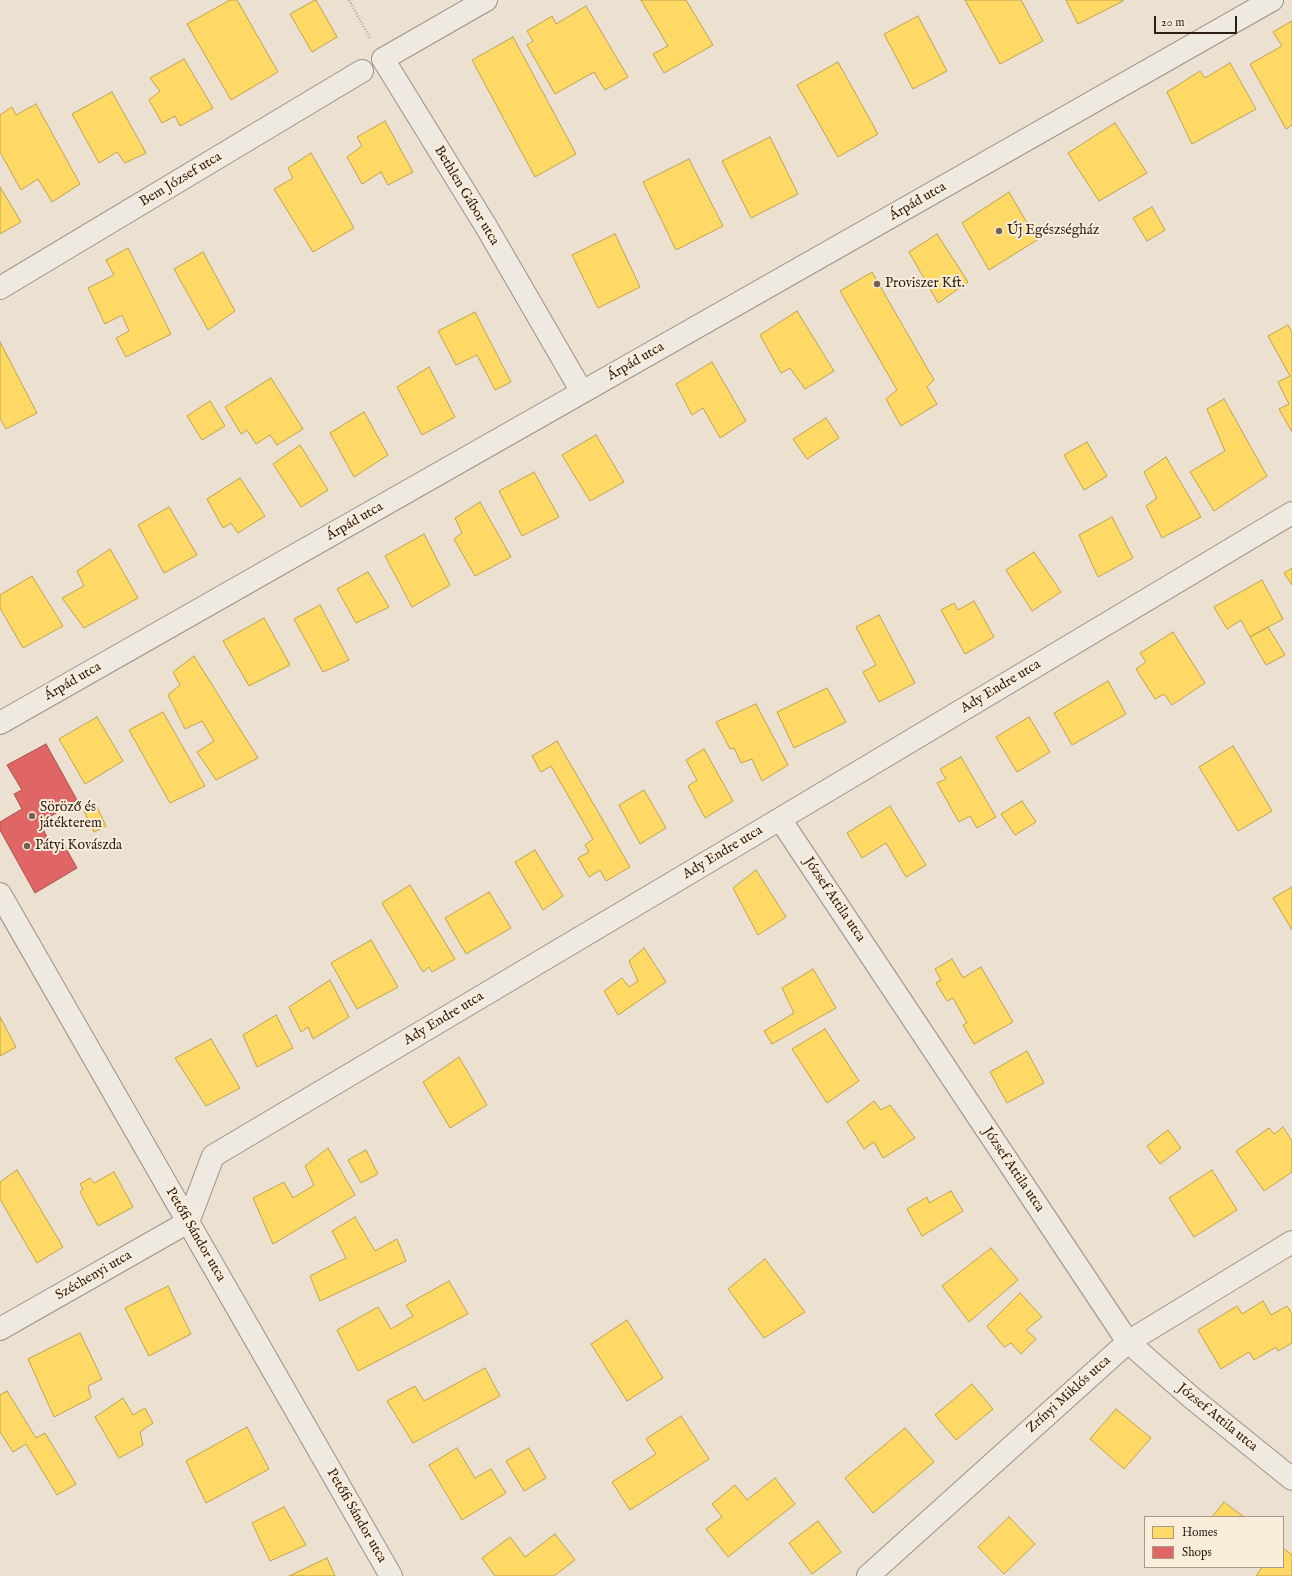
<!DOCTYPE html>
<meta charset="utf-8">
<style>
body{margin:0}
#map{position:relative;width:1292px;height:1576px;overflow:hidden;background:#ece1d0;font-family:"IM FELL English",serif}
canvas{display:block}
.legend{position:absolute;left:1144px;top:1516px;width:140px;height:52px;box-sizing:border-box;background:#faedd9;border:1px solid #a89a8b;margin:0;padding:5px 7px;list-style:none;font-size:12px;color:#2d1e16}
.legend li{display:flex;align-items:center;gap:8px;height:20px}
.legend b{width:20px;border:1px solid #a89a8b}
.scale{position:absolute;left:1154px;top:16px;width:83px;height:18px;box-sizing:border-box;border:2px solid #2d1e16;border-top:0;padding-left:5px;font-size:12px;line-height:14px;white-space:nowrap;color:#2d1e16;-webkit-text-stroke:3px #faedd9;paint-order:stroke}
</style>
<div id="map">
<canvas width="1292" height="1576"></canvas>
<ul class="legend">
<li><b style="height:11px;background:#ffd966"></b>Homes</li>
<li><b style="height:11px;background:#e06666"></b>Shops</li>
</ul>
<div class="scale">20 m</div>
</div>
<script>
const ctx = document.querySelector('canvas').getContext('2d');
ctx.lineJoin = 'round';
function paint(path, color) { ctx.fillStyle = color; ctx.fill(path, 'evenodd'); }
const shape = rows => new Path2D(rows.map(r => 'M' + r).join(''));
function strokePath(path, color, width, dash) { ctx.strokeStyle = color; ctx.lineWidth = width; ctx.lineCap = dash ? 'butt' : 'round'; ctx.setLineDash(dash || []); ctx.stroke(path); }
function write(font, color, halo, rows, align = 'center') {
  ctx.font = font + ' "IM FELL English",serif'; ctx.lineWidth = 4; ctx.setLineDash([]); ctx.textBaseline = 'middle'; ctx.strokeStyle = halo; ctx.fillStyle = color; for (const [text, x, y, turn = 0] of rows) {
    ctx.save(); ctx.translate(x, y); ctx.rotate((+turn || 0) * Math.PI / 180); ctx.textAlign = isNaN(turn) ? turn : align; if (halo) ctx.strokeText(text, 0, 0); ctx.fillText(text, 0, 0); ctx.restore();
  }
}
const homes = shape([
 [230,0,237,0,278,72,231,100,187,24,230,0],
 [315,0,316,0,337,37,312,52,290,14,315,0],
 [641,0,686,0,713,45,664,73,653,54,668,46,641,0],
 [965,0,1021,0,1043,41,1000,64,965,0],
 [1066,0,1123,0,1123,1,1078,24,1066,0],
 [586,6,628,77,605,90,594,72,555,94,527,45,533,41,527,31,552,16,556,24,586,6],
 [918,16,947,71,913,89,884,34,918,16],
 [1292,21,1292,125,1286,129,1250,64,1282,46,1273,32,1292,21],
 [513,37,576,154,535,177,472,60,513,37],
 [184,59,213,108,180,126,175,116,162,123,149,100,160,91,150,78,184,59],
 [838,62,878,134,838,157,797,85,838,62],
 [1230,63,1256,109,1192,144,1167,92,1200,71,1205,78,1230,63],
 [112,92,146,153,125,163,117,152,99,163,72,114,112,92],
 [36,104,80,184,52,202,38,179,21,190,0,152,0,115,12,107,16,115,36,104],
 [385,121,413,172,388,185,381,172,362,184,347,157,362,146,357,137,385,121],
 [1115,123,1147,173,1099,201,1068,153,1115,123],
 [770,137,798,194,751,218,722,161,770,137],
 [311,153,354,228,313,252,274,189,293,178,288,168,311,153],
 [689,159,723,226,676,250,643,182,689,159],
 [0,187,21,222,0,234,0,187],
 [1009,192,1037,240,989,270,962,223,1009,192],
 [1152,207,1165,230,1147,241,1133,218,1152,207],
 [615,234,640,287,598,308,572,255,615,234],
 [937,234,968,282,938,303,909,252,937,234],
 [128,248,171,334,126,357,116,338,129,331,122,315,105,324,88,288,114,275,106,260,128,248],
 [203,252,235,311,208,330,174,269,203,252],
 [872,272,934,380,927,387,937,404,901,426,886,399,897,390,840,291,872,272],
 [797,311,834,371,805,389,790,368,781,373,760,335,797,311],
 [475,312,511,382,495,390,477,355,456,365,438,331,475,312],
 [1288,325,1292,332,1292,432,1279,409,1289,404,1278,382,1290,376,1268,336,1288,325],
 [0,342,37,413,6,429,0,418,0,342],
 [712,362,746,421,720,438,703,408,692,415,676,384,712,362],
 [429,367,455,417,422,435,397,387,429,367],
 [271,378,303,429,277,445,270,435,256,444,247,430,241,434,225,407,271,378],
 [1224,399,1267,476,1214,511,1190,472,1225,451,1207,409,1224,399],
 [210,401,225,426,202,440,187,416,210,401],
 [364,412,388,455,354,477,330,433,364,412],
 [826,418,839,438,807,459,793,439,826,418],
 [596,435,624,482,590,501,562,455,596,435],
 [1087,442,1107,476,1084,490,1064,455,1087,442],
 [300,445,328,490,301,507,273,464,300,445],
 [1166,457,1201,517,1162,538,1146,506,1157,498,1144,472,1166,457],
 [534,472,559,517,522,536,499,491,534,472],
 [240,478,265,516,238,533,231,523,223,528,207,499,240,478],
 [480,502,511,557,475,576,454,539,462,533,455,518,480,502],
 [169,507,197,555,164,573,138,525,169,507],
 [1112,517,1133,558,1098,577,1079,535,1112,517],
 [424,534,450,585,412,607,385,556,424,534],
 [110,549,138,598,84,628,62,598,84,586,77,571,110,549],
 [1034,552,1061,592,1032,611,1006,570,1034,552],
 [1292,568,1292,585,1284,573,1292,568],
 [368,572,389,607,356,623,337,589,368,572],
 [32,576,63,626,23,648,0,608,0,595,32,576],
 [1262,580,1283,619,1250,637,1241,620,1227,629,1214,607,1262,580],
 [974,601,994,637,965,654,941,610,954,603,958,610,974,601],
 [320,605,349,660,323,672,294,619,320,605],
 [879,615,915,683,879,702,863,672,876,665,856,627,879,615],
 [264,618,290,665,249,686,223,641,264,618],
 [1268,627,1285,655,1266,665,1250,637,1268,627],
 [1173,632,1205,683,1172,705,1164,694,1155,699,1136,669,1146,662,1140,653,1173,632],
 [194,656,258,758,216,780,197,752,214,741,202,721,185,729,168,695,180,685,173,672,194,656],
 [1108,681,1126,714,1072,745,1054,713,1108,681],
 [827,688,846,722,794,748,777,712,827,688],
 [756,704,788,765,762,781,752,759,741,763,734,748,730,749,716,722,756,704],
 [163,712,205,786,170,803,129,730,163,712],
 [97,717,123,761,85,784,59,739,97,717],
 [1029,717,1050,752,1017,772,996,737,1029,717],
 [557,741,630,867,606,881,600,870,589,877,578,858,589,852,585,845,593,839,551,766,541,772,532,756,557,741],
 [1233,746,1272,811,1238,831,1199,767,1233,746],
 [704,749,733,801,705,818,688,786,697,780,686,760,704,749],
 [961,757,996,817,977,828,970,816,959,822,937,783,946,779,940,769,961,757],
 [644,790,666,828,640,844,619,805,644,790],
 [1022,801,1036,822,1015,835,1001,814,1022,801],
 [96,805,106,826,94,832,84,811,96,805],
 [890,806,926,865,906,877,886,843,862,858,847,833,890,806],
 [535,850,563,896,543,910,515,862,535,850],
 [756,870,786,917,758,935,733,888,756,870],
 [410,885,455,959,432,972,429,967,423,972,382,903,410,885],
 [1292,887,1292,930,1273,898,1292,887],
 [489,892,511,928,466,954,445,918,489,892],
 [371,940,398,987,357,1009,331,963,371,940],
 [644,948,666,982,618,1015,604,991,622,978,629,987,638,981,629,961,644,948],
 [952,959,963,978,981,967,1013,1022,974,1044,963,1025,967,1023,953,998,947,1001,936,983,941,980,935,969,952,959],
 [813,969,836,1008,772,1044,764,1031,794,1013,782,988,813,969],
 [330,980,349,1017,313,1039,308,1027,301,1032,289,1007,330,980],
 [276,1015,293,1048,257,1067,243,1035,276,1015],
 [0,1017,16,1047,0,1056,0,1017],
 [825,1029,859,1081,827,1103,792,1049,825,1029],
 [211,1039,240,1088,206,1106,175,1058,211,1039],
 [1027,1051,1044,1083,1007,1103,990,1072,1027,1051],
 [459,1057,487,1105,450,1128,423,1082,459,1057],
 [874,1101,881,1110,890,1105,915,1138,883,1158,874,1142,864,1149,847,1122,874,1101],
 [1283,1127,1292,1141,1292,1172,1264,1191,1236,1151,1269,1128,1274,1134,1283,1127],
 [1168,1130,1181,1148,1160,1164,1147,1146,1168,1130],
 [328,1148,355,1195,273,1244,253,1198,284,1182,293,1198,314,1185,305,1166,328,1148],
 [366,1150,378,1174,361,1183,348,1160,366,1150],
 [17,1170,63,1247,37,1263,0,1199,0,1182,17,1170],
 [1212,1170,1237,1210,1194,1237,1169,1198,1212,1170],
 [114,1172,133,1207,98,1226,80,1192,83,1189,80,1184,90,1178,94,1183,114,1172],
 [951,1191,963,1211,922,1236,907,1209,927,1197,929,1203,951,1191],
 [355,1217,375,1251,397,1239,406,1261,320,1301,310,1276,346,1258,332,1231,355,1217],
 [991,1248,1018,1280,969,1322,942,1286,991,1248],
 [765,1259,805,1312,764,1338,728,1289,765,1259],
 [449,1281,468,1314,358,1371,337,1330,378,1307,391,1329,413,1316,406,1305,449,1281],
 [168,1286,191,1334,149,1356,125,1308,168,1286],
 [1020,1293,1042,1317,1026,1330,1036,1339,1021,1354,1011,1343,1004,1347,987,1326,1020,1293],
 [1263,1301,1271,1315,1287,1306,1292,1314,1292,1343,1278,1351,1276,1347,1254,1360,1249,1352,1221,1369,1198,1330,1237,1306,1242,1314,1263,1301],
 [627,1320,663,1378,627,1401,591,1344,627,1320],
 [80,1333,102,1379,88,1386,91,1398,54,1417,28,1359,80,1333],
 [485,1368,500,1396,413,1443,387,1401,415,1386,424,1401,485,1368],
 [972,1384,993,1409,956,1440,935,1415,972,1384],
 [7,1391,36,1438,45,1433,76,1484,57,1495,26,1444,13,1452,0,1432,0,1395,7,1391],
 [123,1398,133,1415,145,1408,153,1423,140,1432,143,1445,119,1458,95,1417,123,1398],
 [1116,1409,1151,1438,1124,1469,1090,1439,1116,1409],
 [681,1416,709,1459,630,1510,612,1482,656,1454,646,1439,681,1416],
 [247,1427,269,1469,206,1503,186,1461,247,1427],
 [905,1428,934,1462,873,1513,845,1478,905,1428],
 [457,1448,475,1478,491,1469,506,1493,462,1520,429,1465,457,1448],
 [529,1448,546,1478,524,1491,506,1461,529,1448],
 [775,1478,795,1504,728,1557,706,1529,722,1517,712,1504,735,1485,747,1500,775,1478],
 [1224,1502,1244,1517,1212,1517,1224,1502],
 [284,1507,306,1545,270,1561,252,1523,284,1507],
 [1009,1517,1035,1544,1004,1574,978,1547,1009,1517],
 [818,1521,841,1552,812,1574,789,1543,818,1521],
 [555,1534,575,1560,554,1576,495,1576,482,1558,510,1537,525,1557,555,1534],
 [1283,1548,1292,1555,1292,1574,1291,1576,1256,1576,1262,1567,1283,1567,1283,1548],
 [327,1558,335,1576,289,1576,327,1558]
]);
const shops = shape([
 [46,744,77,800,40,823,53,849,63,843,77,868,35,893,0,830,0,822,22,809,14,794,22,790,7,765,46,744]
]);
const path = shape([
 [349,0,370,38]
]);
const minor = shape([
 [486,0,383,59,487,228,582,392],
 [0,288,362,71],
 [0,723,1272,0],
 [780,819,1128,1342,1192,1398,1292,1479],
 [0,894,391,1576],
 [0,1329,188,1222,213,1156,780,819,1292,513],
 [868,1576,1128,1342,1292,1242]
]);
const markers = [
 [999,231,4,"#706257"],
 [877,284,4,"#706257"],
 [32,816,4,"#706257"],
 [27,846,4,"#706257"]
];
const streetNames = [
 ["Bem József utca",181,180,-31],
 ["Bethlen Gábor utca",466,196,59],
 ["Árpád utca",918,202,-30],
 ["Árpád utca",636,362,-30],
 ["Árpád utca",355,522,-30],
 ["Árpád utca",73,682,-30],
 ["Ady Endre utca",1001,687,-31],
 ["Ady Endre utca",723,853,-31],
 ["József Attila utca",834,900,56],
 ["Ady Endre utca",444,1019,-31],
 ["József Attila utca",1013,1170,56],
 ["Petőfi Sándor utca",195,1235,60],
 ["Széchenyi utca",94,1276,-30],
 ["Zrínyi Miklós utca",1069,1395,-42],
 ["József Attila utca",1217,1418,39],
 ["Petőfi Sándor utca",356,1516,60]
];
const poiNames = [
 ["Új Egészségház",1007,231],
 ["Proviszer Kft.",885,284],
 ["Söröző és",40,808],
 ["játékterem",40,824],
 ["Pátyi Kovászda",35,846]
];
paint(homes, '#ffd966');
strokePath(homes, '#c0a14e', 1);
paint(shops, '#e06666');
strokePath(shops, '#aa504e', 1);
strokePath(minor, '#9a9287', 24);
strokePath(path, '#aba59d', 2.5, [1, 2]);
strokePath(minor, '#efeae1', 22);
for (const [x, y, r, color] of markers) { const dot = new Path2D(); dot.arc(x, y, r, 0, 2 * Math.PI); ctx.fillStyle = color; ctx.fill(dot); strokePath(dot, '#faedd9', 1.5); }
write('14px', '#2d1e16', '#faedd9', streetNames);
write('14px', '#2d1e16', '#faedd9', poiNames, 'left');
</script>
